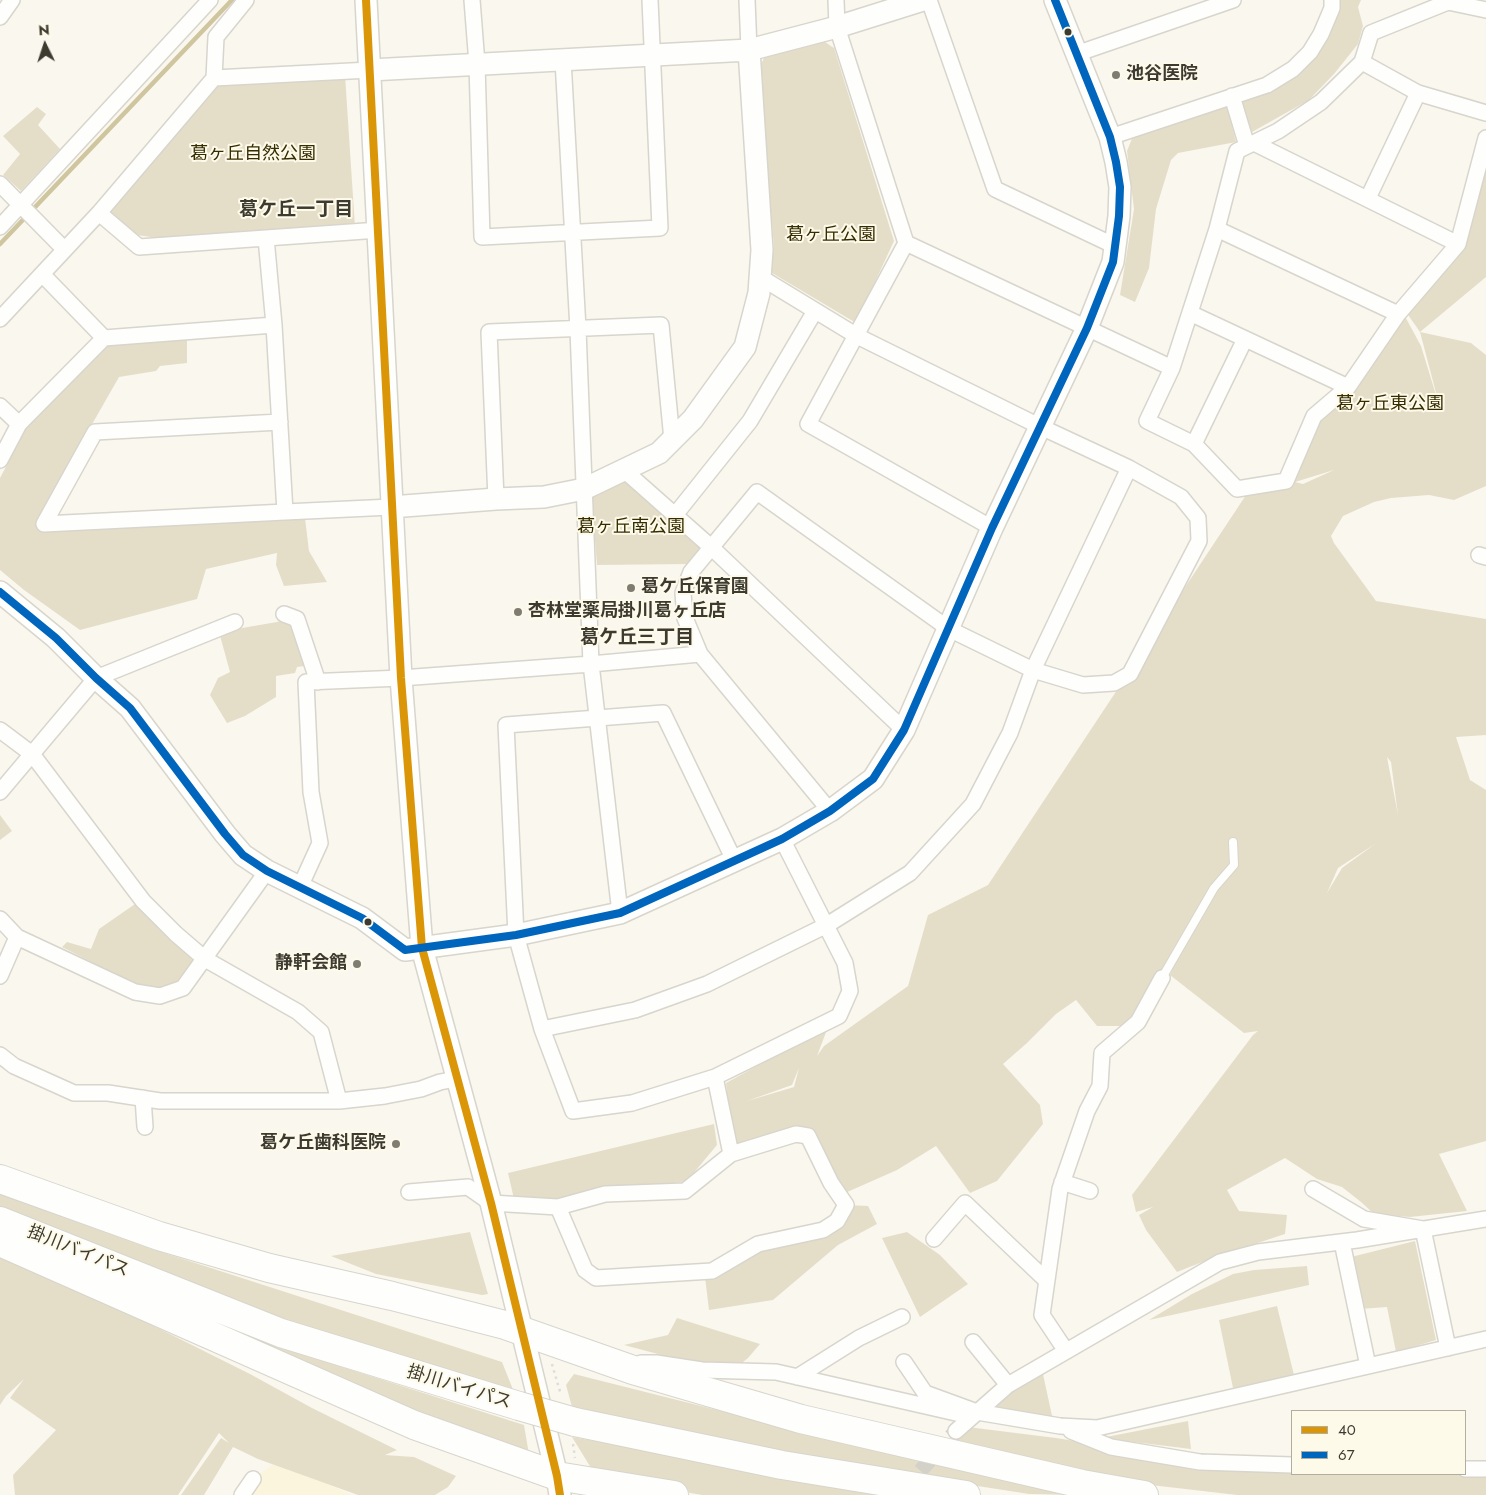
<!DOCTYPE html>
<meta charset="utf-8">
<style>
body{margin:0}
#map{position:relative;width:1486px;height:1495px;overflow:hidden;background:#faf7ee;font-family:Jost,sans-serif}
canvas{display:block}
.legend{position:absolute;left:1291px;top:1410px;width:175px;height:65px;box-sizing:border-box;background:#fefaea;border:1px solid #b1aea0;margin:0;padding:6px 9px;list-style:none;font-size:15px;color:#3d3b30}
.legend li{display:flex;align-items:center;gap:10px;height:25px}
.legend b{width:25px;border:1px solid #b1aea0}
.north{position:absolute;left:20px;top:20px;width:50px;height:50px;-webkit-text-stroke:4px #fefaea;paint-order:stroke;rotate:356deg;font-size:14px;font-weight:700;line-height:20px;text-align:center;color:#3d3b30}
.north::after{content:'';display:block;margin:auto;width:18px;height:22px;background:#3d3b30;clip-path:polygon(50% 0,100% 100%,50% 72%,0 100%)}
</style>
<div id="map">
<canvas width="1486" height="1495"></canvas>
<ul class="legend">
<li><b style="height:6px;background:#db9607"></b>40</li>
<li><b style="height:6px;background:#0065bd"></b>67</li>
</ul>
<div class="north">N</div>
</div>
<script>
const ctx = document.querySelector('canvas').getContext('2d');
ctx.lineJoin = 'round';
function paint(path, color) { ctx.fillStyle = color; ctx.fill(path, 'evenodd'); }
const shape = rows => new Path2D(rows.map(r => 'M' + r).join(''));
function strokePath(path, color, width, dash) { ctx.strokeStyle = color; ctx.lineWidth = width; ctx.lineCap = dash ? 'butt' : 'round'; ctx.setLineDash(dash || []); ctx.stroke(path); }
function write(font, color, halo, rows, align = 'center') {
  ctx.font = font + ' Jost,"Noto Sans JP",sans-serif'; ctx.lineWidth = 4; ctx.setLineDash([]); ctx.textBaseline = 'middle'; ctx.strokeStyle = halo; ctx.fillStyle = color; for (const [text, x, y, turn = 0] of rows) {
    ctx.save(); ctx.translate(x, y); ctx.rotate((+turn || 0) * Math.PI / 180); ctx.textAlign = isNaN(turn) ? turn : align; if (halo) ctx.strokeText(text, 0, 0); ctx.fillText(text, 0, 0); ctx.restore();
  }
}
const built = shape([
 [278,1460,352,1495,243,1495,253,1479]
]);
const green = shape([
 [1339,0,1361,0,1358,7,1363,26,1358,44,1334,74,1309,100,1252,132,1240,100,1287,81,1319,53,1335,23],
 [825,42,834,48,894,241,856,323,767,270,774,247,759,68,764,58],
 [345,75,355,227,187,239,151,237,136,235,113,218,110,208,214,78],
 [1227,106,1236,142,1178,153,1171,160,1156,209,1149,268,1135,302,1120,295,1134,209,1127,151,1133,136],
 [37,107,46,114,38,125,60,149,21,191,3,175,20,154,3,136],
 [1486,142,1486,277,1420,332,1471,343,1486,355,1486,486,1454,500,1429,495,1391,498,1374,502,1343,516,1331,536,1334,543,1376,601,1486,619,1486,735,1456,737,1470,780,1486,790,1486,1141,1439,1154,1467,1211,1410,1217,1374,1214,1361,1202,1342,1187,1317,1179,1285,1158,1227,1190,1239,1211,1287,1215,1285,1234,1215,1257,1177,1272,1146,1230,1139,1215,1153,1207,1136,1212,1132,1195,1253,1035,1258,1031,1244,1033,1170,975,1176,959,1133,1026,1097,1026,1076,1000,1056,1014,1027,1043,1003,1064,1040,1105,1043,1124,997,1181,970,1193,936,1146,897,1170,845,1193,810,1127,734,1144,728,1107,726,1083,828,1027,817,1056,824,1046,908,986,928,915,988,885,1248,492,1293,482,1314,416,1401,309,1421,346,1440,408,1420,332,1406,312,1464,242],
 [1334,470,1303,484,1295,482],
 [1387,757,1391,762,1398,815],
 [1375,844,1342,868,1327,893,1338,868],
 [799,1068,794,1087,747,1101,792,1085],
 [187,336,187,363,160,366,156,371,119,377,62,477,40,527,76,531,305,518,309,551,327,582,284,586,276,565,277,553,206,569,197,599,80,630,24,590,0,570,0,478,28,425,109,344],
 [627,473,702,546,689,564,597,565,591,492],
 [300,618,312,665,297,667,295,673,276,676,276,697,245,716,227,723,210,695,218,678,230,672,219,632],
 [0,815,12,831,0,840],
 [135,904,175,938,194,962,185,976,173,984,158,990,140,987,62,947,67,942,91,949,99,929],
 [714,1124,717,1145,687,1181,561,1200,514,1199,508,1173],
 [0,1194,149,1248,502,1362,514,1392,242,1307,0,1207],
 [846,1205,868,1206,877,1224,838,1245,773,1300,709,1310,705,1277,758,1244,820,1231],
 [470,1232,488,1294,482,1295,376,1274,331,1256],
 [907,1232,940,1255,968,1284,920,1317,882,1238],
 [1415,1241,1436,1340,1396,1352,1387,1307,1360,1309,1351,1257],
 [0,1253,37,1269,176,1337,250,1374,312,1408,397,1450,385,1455,414,1457,456,1476,448,1487,435,1495,358,1495,258,1459,233,1447,204,1495,181,1495,221,1438,229,1443,219,1433,178,1495,15,1495,13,1475,56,1430,10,1398,24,1379,6,1396,0,1405],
 [1307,1266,1309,1285,1149,1320,1192,1294,1233,1274,1254,1270],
 [1277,1306,1294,1375,1233,1388,1219,1320],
 [182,1316,524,1425,530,1460],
 [677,1318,760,1344,748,1358,733,1370,699,1365,624,1345,668,1335],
 [1041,1365,1054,1425,977,1412],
 [574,1374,864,1447,1078,1495,1029,1494,855,1467,572,1407,566,1385],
 [1188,1421,1191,1449,1101,1438],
 [960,1426,1056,1438,1267,1471,1292,1471,1292,1474,1465,1474,1486,1467,1486,1495,1237,1495,1073,1476,948,1450],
 [572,1437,894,1495,702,1495,596,1476]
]);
const stream = shape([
 [0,244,232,0]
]);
const streetTunnel = shape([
 [905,1488,956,1431]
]);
const path = shape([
 [552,1364,561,1395],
 [573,1444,575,1458]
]);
const lane = shape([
 [1162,978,1214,888,1234,865,1233,842]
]);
const street = shape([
 [472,0,477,64,482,237,660,228,650,0],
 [747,0,749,50],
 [836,0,837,27,906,243,808,424,992,528],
 [929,0,995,189,1115,246],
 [1486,10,1448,2,1371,33,1362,62,1321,102,1278,131,1237,151,1217,229,1172,368,1147,421,1194,444,1237,489,1286,481,1314,416,1348,387,1398,314,1458,244,1486,138],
 [0,17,12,0],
 [1076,54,1233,0],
 [563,60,578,329,591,664,620,913],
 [1362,62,1418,93,1486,113],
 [214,78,216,37,246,0],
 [1232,96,1247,146],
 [1110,137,1267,85,1293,69,1310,52,1321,34,1332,8,1332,0],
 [1254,143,1458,244],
 [0,184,64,249],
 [1368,198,1418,93],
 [99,213,139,247,266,238],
 [0,227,210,0],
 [1217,229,1398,314],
 [379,230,266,238,274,325,285,512,391,507],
 [906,243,1172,368],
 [42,274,104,338],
 [760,277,857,336,1041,427,1129,468,1181,497,1198,518,1199,541,1130,674,1114,683,1083,685,1033,670,949,629,757,492,691,572,683,593,685,618,700,654,830,811],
 [1190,313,1348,387],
 [0,319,99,213,214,78,370,70],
 [0,406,19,424],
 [280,422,95,432,44,524,285,512],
 [1194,444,1245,339],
 [0,460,19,424,104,338,274,325],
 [625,471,711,547,904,730],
 [496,499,489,332,661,325,672,440],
 [675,515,750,421,815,311],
 [1479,555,1486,557],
 [284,614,297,619,318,682],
 [0,730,32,754,143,901,176,934,205,959,298,1012,321,1032,339,1101],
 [0,792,96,678,235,622],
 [734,860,663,713,506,725,516,935,542,1029,573,1111,632,1103,715,1077,839,1016,850,991,845,963,782,839],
 [300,887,320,843,311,792,306,682,401,678,591,664,700,654],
 [0,919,17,937,135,992,160,996,183,988,267,871],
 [0,976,17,937],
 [542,1029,635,1010,707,984,827,925,910,873,973,804,1010,733,1033,670,1129,468],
 [0,1055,14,1066,74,1093,108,1093,160,1101,339,1101,385,1096,421,1089,440,1082,456,1079],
 [715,1077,731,1154],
 [143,1098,145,1127],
 [1062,1182,1090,1191],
 [1313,1189,1364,1219,1423,1229,1448,1348],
 [409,1192,468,1187,491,1203,558,1207,605,1194,685,1191,731,1154,796,1134,808,1136,831,1183,846,1205,837,1221,823,1230,758,1244,712,1271,596,1278,585,1270,558,1207],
 [934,1239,965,1203,1047,1281],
 [1342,1242,1368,1366],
 [973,1342,1008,1385],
 [1066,1351,1042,1315,1060,1189,1087,1111,1100,1086,1102,1053,1138,1022,1162,978],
 [904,1362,925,1393,977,1412,1060,1426,1097,1428,1486,1339],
 [641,1363,656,1363,702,1370,776,1372,956,1413],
 [797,1377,859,1338,902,1317],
 [956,1431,1008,1385,1220,1262,1258,1252,1357,1240,1486,1219],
 [1071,1431,1111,1447,1200,1462,1292,1465],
 [1465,1469,1486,1469],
 [242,1495,253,1479]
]);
const secondary = shape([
 [366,0,401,678,422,948,491,1203,557,1476,560,1495],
 [370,70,749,50,837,27,923,0],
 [391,507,496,499,544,497,584,489,659,453,693,419,745,347,759,293,762,250,749,50],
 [0,592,56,638,96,678,130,708,225,834,243,855,267,871,362,918,405,950,516,935,620,913,782,839,830,811,873,779,904,730,992,528,1087,328,1113,262,1119,216,1120,187,1116,162,1110,137,1055,0]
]);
const highway = shape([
 [0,1179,159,1236,269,1268,392,1296,505,1325,633,1370,801,1419,1082,1484,1144,1495],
 [0,1221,281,1333,519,1406],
 [0,1242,414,1425,557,1476,674,1495],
 [575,1422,782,1465,966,1495]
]);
const highwayBridge = shape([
 [519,1406,575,1422]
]);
const bus1 = shape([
 [366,0,401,678,422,948,491,1203,557,1476,560,1495]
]);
const bus2 = shape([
 [0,592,56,638,96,678,130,708,225,834,243,855,267,871,362,918,405,950,516,935,620,913,782,839,830,811,873,779,904,730,992,528,1087,328,1113,262,1119,216,1120,187,1116,162,1110,137,1055,0]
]);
const markers = [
 [1068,32,4.5,"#3d3b30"],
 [1116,75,5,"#7f7d72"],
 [631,588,5,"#7f7d72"],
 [518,612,5,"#7f7d72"],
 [368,922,4.5,"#3d3b30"],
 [357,964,5,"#7f7d72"],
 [396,1144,5,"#7f7d72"]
];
const poiNames = [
 ["池谷医院",1126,75],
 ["葛ケ丘保育園",641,588],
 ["杏林堂薬局掛川葛ヶ丘店",528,612],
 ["静軒会館",347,964,"right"],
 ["葛ケ丘歯科医院",386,1144,"right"]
];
const parkNames = [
 ["葛ヶ丘自然公園",253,155],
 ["葛ヶ丘公園",831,236],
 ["葛ヶ丘東公園",1390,405],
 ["葛ヶ丘南公園",631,528]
];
const streetNames = [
 ["掛川バイパス",78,1252,22],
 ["掛川バイパス",459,1388,17]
];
const neighbourhoodNames = [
 ["葛ケ丘一丁目",296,210],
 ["葛ケ丘三丁目",637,638]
];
paint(built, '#fbf5de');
paint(green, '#e4dec9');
strokePath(stream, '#cfc59e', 4.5);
strokePath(streetTunnel, '#d4d1c8', 15, [15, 8]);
strokePath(lane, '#d7d5cc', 10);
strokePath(street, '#d7d5cc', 18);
strokePath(secondary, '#d7d5cc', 24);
strokePath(highway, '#d7d5cc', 30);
strokePath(path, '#deddda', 2.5, [2.5, 4]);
strokePath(lane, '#fefefc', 8);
strokePath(street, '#fefefc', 15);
strokePath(secondary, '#fefefc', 21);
strokePath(highway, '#fefefc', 28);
strokePath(highwayBridge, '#d7d5cc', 30, []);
strokePath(highwayBridge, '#fefefc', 28);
strokePath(bus1, '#db9607', 8);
strokePath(bus2, '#0065bd', 8);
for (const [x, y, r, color] of markers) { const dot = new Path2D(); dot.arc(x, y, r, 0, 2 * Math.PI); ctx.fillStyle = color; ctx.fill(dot); strokePath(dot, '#fefaea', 2); }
write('bold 18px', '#3d3b30', '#fefaea', poiNames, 'left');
write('18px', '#352c00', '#fefaea', parkNames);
write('18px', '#3d3b30', '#fefaea', streetNames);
write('bold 19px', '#3d3b30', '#fefaea', neighbourhoodNames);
</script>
